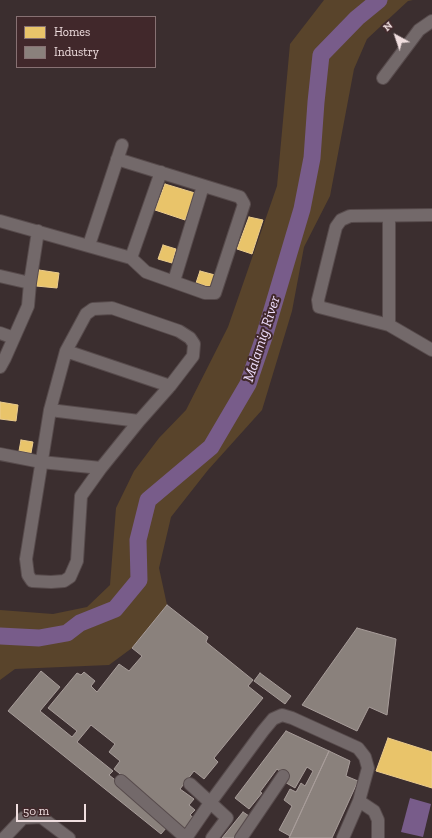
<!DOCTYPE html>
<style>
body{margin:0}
#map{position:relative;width:432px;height:838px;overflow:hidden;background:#3b2e2f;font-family:"Zilla Slab",serif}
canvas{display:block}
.legend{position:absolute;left:16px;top:16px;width:140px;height:52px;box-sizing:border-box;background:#41282b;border:1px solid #877173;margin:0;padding:5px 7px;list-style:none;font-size:12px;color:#efdedf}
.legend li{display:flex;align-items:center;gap:8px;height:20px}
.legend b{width:20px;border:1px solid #877173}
.north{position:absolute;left:376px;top:16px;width:40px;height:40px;-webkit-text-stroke:3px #41282b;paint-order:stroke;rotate:320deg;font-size:11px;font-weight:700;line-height:16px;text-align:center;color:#efdedf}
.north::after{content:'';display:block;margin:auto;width:14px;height:18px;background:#efdedf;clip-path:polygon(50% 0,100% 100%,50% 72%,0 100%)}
.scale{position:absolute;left:16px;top:804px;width:70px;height:18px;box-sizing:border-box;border:2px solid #efdedf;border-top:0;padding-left:5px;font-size:12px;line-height:14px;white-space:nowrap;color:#efdedf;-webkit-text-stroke:3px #41282b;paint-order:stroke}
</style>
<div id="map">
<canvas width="432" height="838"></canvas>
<ul class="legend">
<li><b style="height:11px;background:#e9c46a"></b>Homes</li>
<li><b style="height:11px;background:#8a817c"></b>Industry</li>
</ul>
<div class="north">N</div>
<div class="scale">50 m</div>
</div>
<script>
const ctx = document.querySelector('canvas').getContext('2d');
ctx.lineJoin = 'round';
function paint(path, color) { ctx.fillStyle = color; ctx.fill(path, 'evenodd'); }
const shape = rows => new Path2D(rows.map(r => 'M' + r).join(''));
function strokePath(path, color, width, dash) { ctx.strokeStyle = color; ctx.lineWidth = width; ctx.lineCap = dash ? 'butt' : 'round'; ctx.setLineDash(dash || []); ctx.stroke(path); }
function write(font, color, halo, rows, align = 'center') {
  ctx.font = font + ' "Zilla Slab",serif'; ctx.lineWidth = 4; ctx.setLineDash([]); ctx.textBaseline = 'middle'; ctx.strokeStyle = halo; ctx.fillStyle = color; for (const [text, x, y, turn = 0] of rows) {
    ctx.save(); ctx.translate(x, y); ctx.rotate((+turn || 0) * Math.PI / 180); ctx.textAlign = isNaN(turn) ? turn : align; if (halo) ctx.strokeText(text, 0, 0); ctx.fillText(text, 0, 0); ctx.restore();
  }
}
const green = shape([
 [324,0,413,0,408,1,367,39,354,69,330,196,304,247,292,311,262,410,208,470,171,517,159,568,167,605,132,648,109,665,15,669,0,680,0,610,53,614,87,607,110,585,116,508,134,471,159,438,186,410,228,327,277,186,290,44]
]);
const water = shape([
 [410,798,431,804,423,837,401,832]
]);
const homes = shape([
 [165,184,195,193,185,220,155,210,165,184],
 [249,217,263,220,252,254,237,249,249,217],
 [163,245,176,249,172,263,158,259,163,245],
 [39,270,59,273,57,288,36,286,39,270],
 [200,271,215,275,211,287,196,283,200,271],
 [0,402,18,405,16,421,0,419,0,402],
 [21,440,33,442,31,453,19,451,21,440],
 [388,738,432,752,432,788,376,771,388,738]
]);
const industry = shape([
 [167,605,208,637,206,642,253,680,248,686,263,698,214,758,218,762,204,779,194,771,180,789,194,799,189,805,195,810,190,815,194,818,184,829,150,801,151,799,114,769,120,761,109,752,115,744,91,725,77,742,113,771,109,775,119,783,117,786,167,827,161,834,8,711,41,671,60,687,40,711,72,737,77,731,48,708,77,673,81,675,84,672,95,681,91,686,97,692,119,664,129,671,142,656,132,648,167,605],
 [357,628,396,639,387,715,369,707,357,731,302,705,357,628],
 [260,673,291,696,285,704,254,681,260,673],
 [286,731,329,751,290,836,279,830,292,806,284,800,290,789,296,792,301,783,305,786,313,771,307,767,295,788,283,781,286,776,277,769,260,792,262,793,249,809,235,798,286,731],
 [329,751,350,761,346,776,358,781,332,838,289,838,329,751],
 [243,812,252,818,236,838,222,838,243,812]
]);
const river = shape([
 [0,636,39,638,67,633,80,623,115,609,139,580,138,540,148,500,211,447,248,384,264,337,302,209,312,158,316,102,321,55,357,18,379,0]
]);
const minor = shape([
 [383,78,419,30,432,21],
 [432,215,350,216,341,220,336,227,318,300,319,307,389,325,432,350],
 [0,221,131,258,146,272,205,293,215,293,244,204,240,197,117,159],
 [89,245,122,145],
 [131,258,161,172],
 [0,276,30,283],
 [174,281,203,186],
 [112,308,179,331,190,338,194,344,193,356,170,386,139,421,101,468,81,496,77,561,70,577,64,581,51,582,32,581,28,575,26,559,50,410,66,351,86,314,93,309,112,308],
 [389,325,389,216],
 [0,333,14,338],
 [66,351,170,386],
 [0,367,5,358,28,306,30,283,38,231],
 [50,410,139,421],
 [0,454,41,462,101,468],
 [121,781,186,838],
 [190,784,227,818,212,838],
 [359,801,374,811,378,820,378,838],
 [4,838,23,818,41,817,69,838],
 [186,838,210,803,263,731,273,719,282,715,292,718,358,748,365,757,368,768,359,801,343,838],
 [241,838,283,776]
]);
const waterNames = [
 ["Malamig River",262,339,-72]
];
paint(green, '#59442b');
paint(water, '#785c8a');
paint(homes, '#e9c46a');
strokePath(homes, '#ebcc8d', 1);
paint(industry, '#8a817c');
strokePath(industry, '#a89d9a', 1);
strokePath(river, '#785c8a', 17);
strokePath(minor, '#574b4c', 14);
strokePath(minor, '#73696a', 12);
write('italic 15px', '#ecdbfa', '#41282b', waterNames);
</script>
